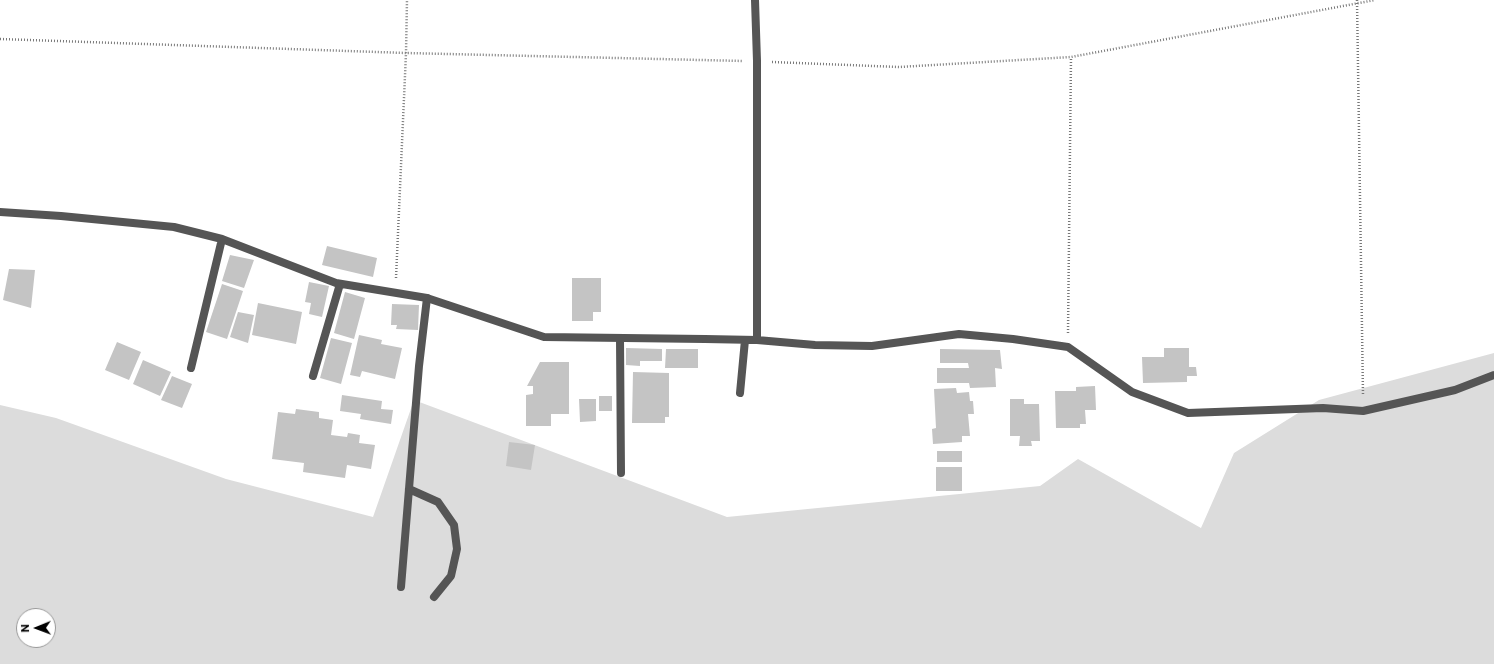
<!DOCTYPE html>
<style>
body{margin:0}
#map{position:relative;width:1494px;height:664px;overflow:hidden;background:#fff;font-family:Commissioner,sans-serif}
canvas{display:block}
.north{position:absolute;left:16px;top:608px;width:40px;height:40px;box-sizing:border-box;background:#fff;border:1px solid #999;border-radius:50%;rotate:269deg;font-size:11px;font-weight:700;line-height:16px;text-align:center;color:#000}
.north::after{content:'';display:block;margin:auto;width:14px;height:18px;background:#000;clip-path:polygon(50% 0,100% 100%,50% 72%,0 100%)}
</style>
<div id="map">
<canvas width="1494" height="664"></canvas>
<div class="north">N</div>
</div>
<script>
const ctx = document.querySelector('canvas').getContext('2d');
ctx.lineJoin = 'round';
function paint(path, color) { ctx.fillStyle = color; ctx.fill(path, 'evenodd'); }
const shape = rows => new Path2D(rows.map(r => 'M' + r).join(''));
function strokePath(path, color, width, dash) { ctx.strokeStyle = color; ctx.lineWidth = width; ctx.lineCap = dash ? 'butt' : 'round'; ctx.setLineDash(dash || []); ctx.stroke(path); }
const green = shape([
 [1494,353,1494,664,0,664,0,405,56,418,226,479,373,517,414,400,727,517,1040,486,1078,459,1201,528,1234,453,1319,400],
 [24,616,48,616,48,640,24,640]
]);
const building = shape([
 [327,246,377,258,373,277,322,265],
 [230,255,254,260,244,288,222,281],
 [9,269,35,270,31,308,3,300],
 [572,278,601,278,601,312,593,312,593,321,572,321],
 [309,282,329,286,322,317,309,314,311,303,305,302],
 [222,284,243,291,227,339,206,332],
 [345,292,365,298,354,339,334,333],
 [258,303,302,312,296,344,252,335],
 [392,304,419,305,418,330,396,329,397,325,391,325],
 [238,312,254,315,248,343,230,337],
 [359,335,382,340,381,344,402,348,395,379,362,371,360,377,350,375],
 [331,338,352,343,341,384,320,378],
 [117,342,141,352,129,380,105,370],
 [626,348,662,349,662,361,640,361,640,366,626,365],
 [1164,348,1189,348,1189,367,1196,367,1197,376,1187,376,1187,382,1143,383,1142,357,1164,357],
 [666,349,698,349,698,368,665,368],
 [940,349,1000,350,1002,369,995,368,996,387,970,388,969,383,937,383,937,368,969,368,968,363,940,363],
 [143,360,171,372,160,396,133,384],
 [540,362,569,362,569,414,551,414,551,426,526,426,526,395,533,394,533,386,527,386],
 [633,372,669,373,669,417,665,417,665,423,632,423],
 [172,376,192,384,182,408,161,400],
 [1095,386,1096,410,1085,410,1086,424,1080,424,1080,428,1056,428,1055,391,1076,391,1076,387],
 [956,388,957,393,969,392,970,401,973,401,974,414,968,414,970,436,962,436,962,442,933,444,932,429,936,428,934,389],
 [342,395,382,401,381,409,393,410,391,424,360,419,361,414,340,411],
 [599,396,612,396,612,411,599,411],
 [579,399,596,399,596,421,580,422],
 [1010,399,1024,399,1024,404,1039,404,1040,441,1031,441,1032,446,1019,446,1020,436,1010,436],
 [296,409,319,412,319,418,333,420,331,435,347,437,348,433,360,435,359,443,375,445,371,469,347,465,345,478,303,472,304,463,272,459,278,412,295,414],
 [509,442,535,445,531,470,506,466],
 [937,451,962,451,962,462,937,462],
 [936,467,962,467,962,491,936,491]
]);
const path = shape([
 [1357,0,1363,395],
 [0,39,406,53,743,61],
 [772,62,899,67,1071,57,1375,0],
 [396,278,406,53,407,0],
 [1068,333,1071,57]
]);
const lane = shape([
 [620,339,621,473],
 [409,489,438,502,454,525,457,549,451,576,434,597],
 [401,587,419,366,427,298]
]);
const street = shape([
 [755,0,757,61,757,340],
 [0,212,61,216,174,227,222,239,336,283,427,298,544,337,705,339,757,340,815,345,872,346,959,334,1013,339,1068,347,1132,392,1188,413,1323,408,1363,411,1455,390,1494,375],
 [191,368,222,239],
 [313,376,340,284],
 [740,393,745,340]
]);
paint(green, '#dcdcdc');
paint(building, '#c4c4c4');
strokePath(path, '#777', 2.5, [1, 2]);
strokePath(lane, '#555', 8);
strokePath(street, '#555', 8);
</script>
